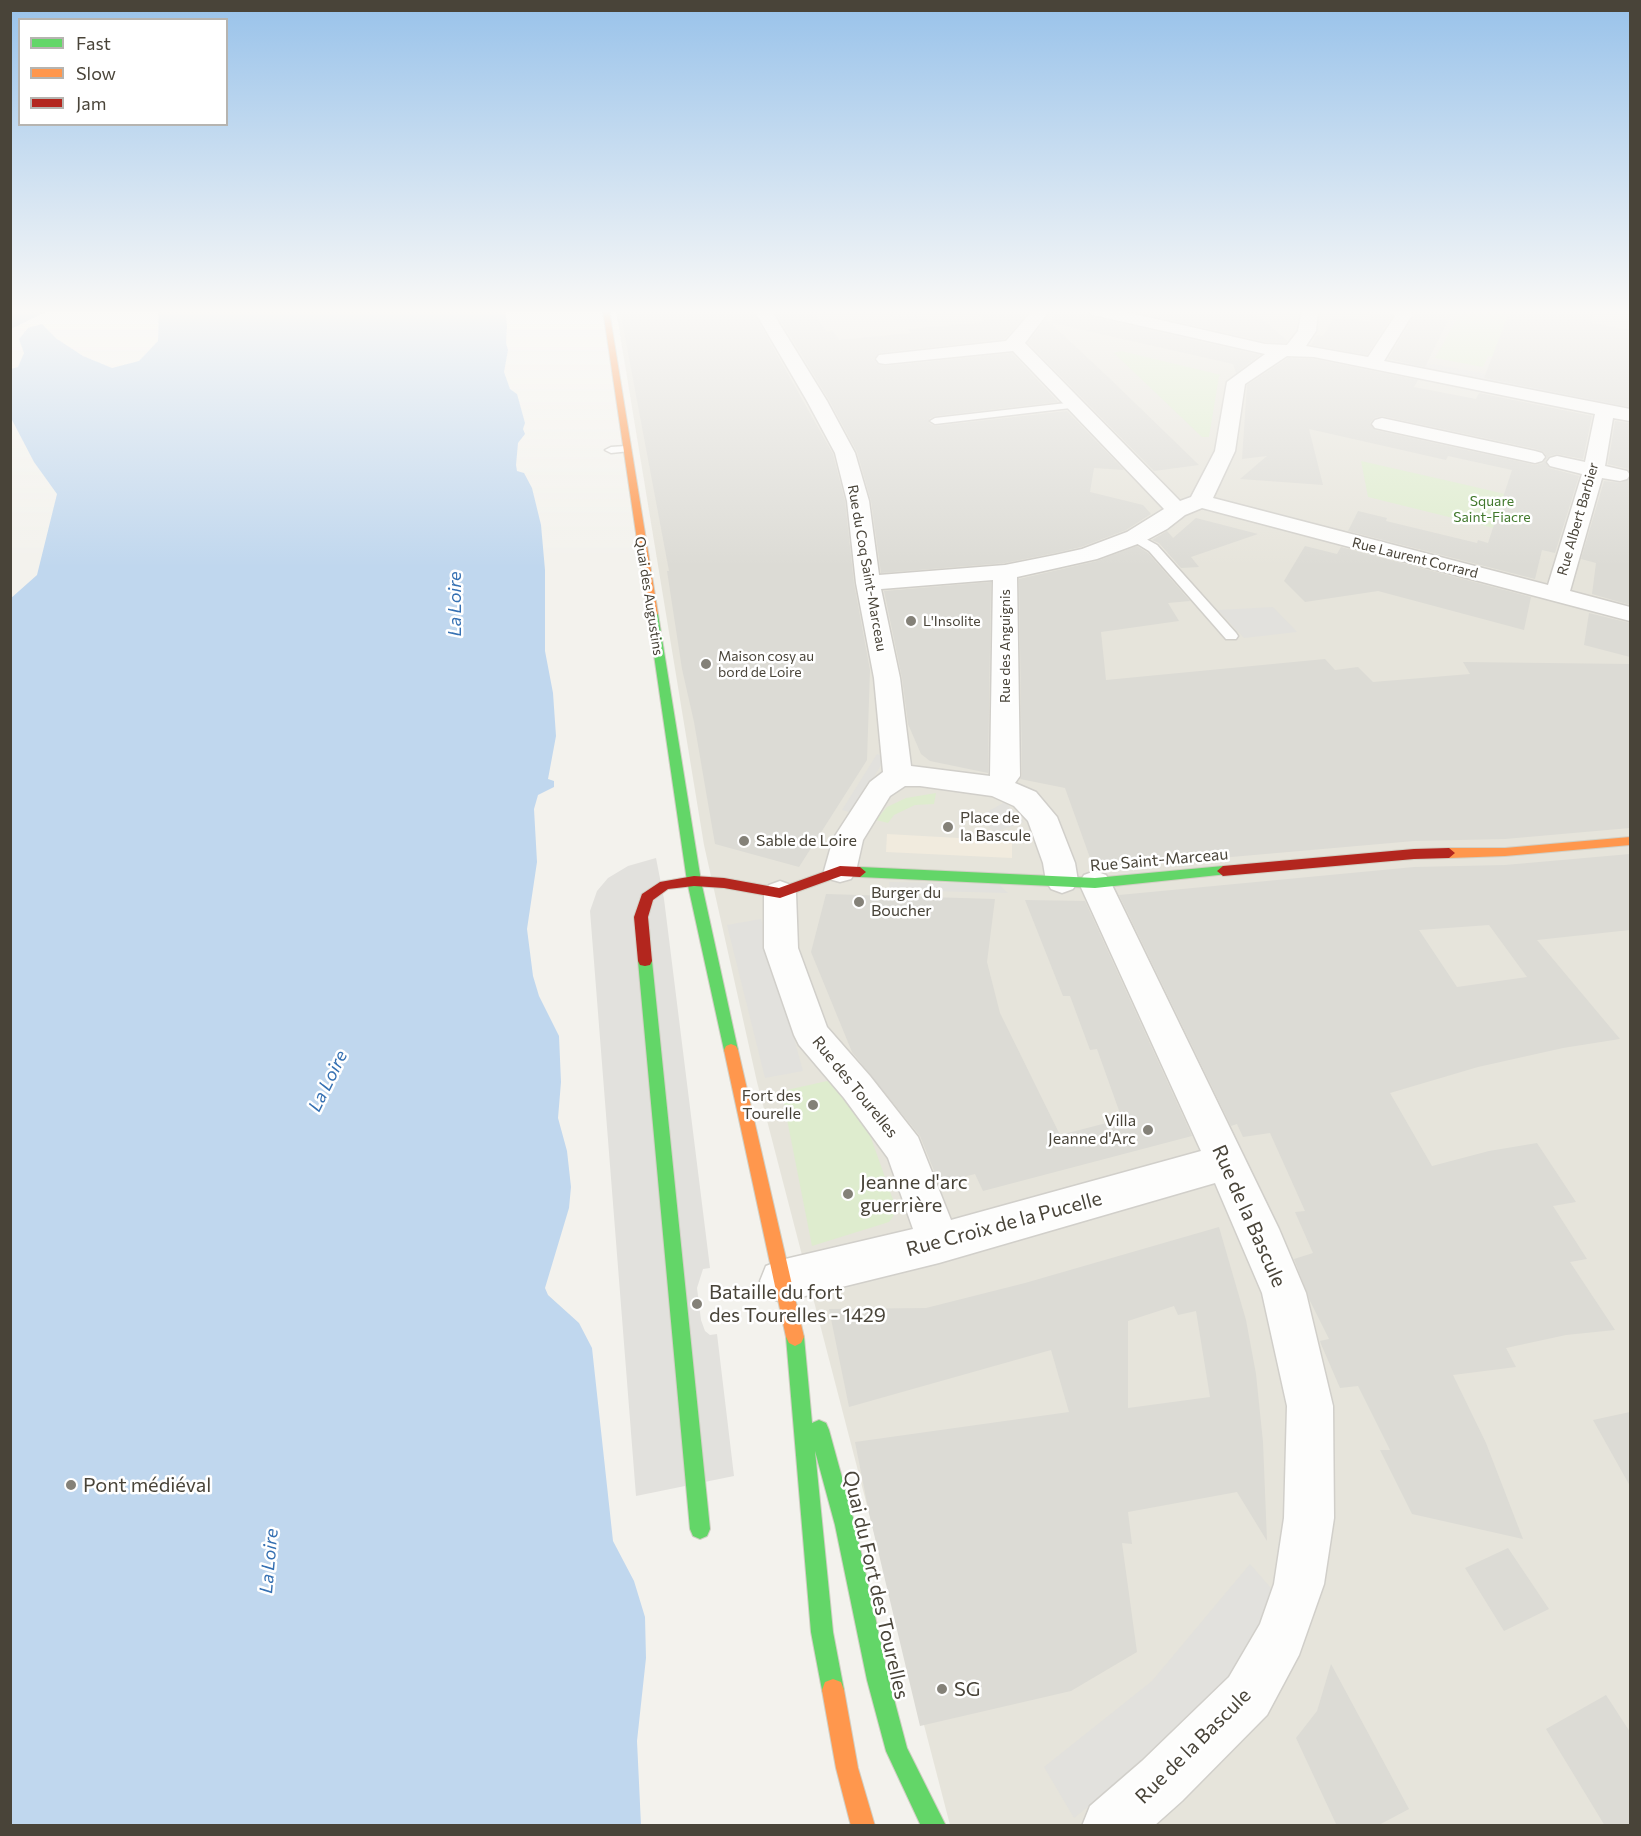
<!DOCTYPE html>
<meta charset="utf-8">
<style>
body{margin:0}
#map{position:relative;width:1641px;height:1836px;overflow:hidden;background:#f3f2ed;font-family:Commissioner,sans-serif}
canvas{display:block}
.frame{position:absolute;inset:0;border:12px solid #494439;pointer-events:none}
.legend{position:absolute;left:18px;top:18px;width:210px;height:108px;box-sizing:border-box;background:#fff;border:2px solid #b6b4b0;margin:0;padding:8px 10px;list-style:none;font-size:18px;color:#494439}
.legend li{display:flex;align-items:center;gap:12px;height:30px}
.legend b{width:30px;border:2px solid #b6b4b0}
</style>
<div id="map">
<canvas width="1641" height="1836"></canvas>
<div class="frame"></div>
<ul class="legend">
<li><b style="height:8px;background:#63d668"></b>Fast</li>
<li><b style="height:8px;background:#ff974d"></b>Slow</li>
<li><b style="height:8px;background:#b3261e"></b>Jam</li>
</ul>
</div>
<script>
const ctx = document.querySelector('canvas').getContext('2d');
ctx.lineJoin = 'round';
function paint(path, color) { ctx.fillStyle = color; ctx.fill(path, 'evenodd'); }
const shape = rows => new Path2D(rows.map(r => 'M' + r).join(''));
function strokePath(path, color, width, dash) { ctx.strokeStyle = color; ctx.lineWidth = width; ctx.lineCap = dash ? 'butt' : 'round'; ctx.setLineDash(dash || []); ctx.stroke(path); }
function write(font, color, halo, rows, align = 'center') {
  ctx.font = font + ' Commissioner,sans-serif'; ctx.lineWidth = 5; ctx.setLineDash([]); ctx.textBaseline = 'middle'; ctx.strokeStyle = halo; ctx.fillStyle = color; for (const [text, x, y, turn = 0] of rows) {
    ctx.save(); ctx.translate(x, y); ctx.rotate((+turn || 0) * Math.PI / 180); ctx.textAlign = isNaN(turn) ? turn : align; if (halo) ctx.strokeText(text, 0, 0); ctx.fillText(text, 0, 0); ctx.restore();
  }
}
const residential = shape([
 [616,310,1630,310,1630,1825,950,1825,757,1082,704,845]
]);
const commercial = shape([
 [887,834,1012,841,1012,858,886,852]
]);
const green = shape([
 [1462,310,1477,310,1627,336,1622,365,1630,366,1630,382,1488,356,1483,367,1435,358],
 [1121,351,1221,375,1219,376,1209,437,1202,437,1114,353],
 [1361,461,1471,486,1563,508,1550,542,1368,497],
 [936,793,934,804,915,805,894,815,888,823,876,820,887,807,906,798],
 [827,1081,834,1082,840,1086,870,1135,897,1211,889,1222,812,1246,783,1099,787,1090]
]);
const parking = shape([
 [887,310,918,310,927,321,898,324],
 [1406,359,1630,401,1630,410,1402,366],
 [1273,607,1297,632,1244,638,1218,610],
 [877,754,886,757,852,813,842,810],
 [1005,802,1024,822,995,832,978,817],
 [656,858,664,899,710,1268,703,1269,697,1288,701,1320,705,1331,710,1335,717,1334,734,1476,636,1496,590,911,597,891,608,878,628,866],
 [889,882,998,884,1008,893,890,890],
 [761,919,803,1071,765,1078,727,925],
 [1250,1564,1276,1594,1249,1656,1180,1732,1074,1818,1044,1767,1152,1681]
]);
const water = shape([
 [11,310,49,310,11,329],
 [159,310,505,310,507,326,506,343,508,350,504,372,510,389,517,394,525,423,523,429,525,434,518,443,516,465,517,471,524,473,532,488,541,525,545,570,545,651,553,693,556,736,548,779,554,781,554,787,538,795,534,809,537,862,527,929,533,976,539,996,559,1036,561,1082,558,1118,567,1151,571,1187,569,1208,545,1288,548,1295,579,1323,592,1348,613,1541,634,1581,645,1617,646,1658,637,1741,641,1825,11,1825,10,599,37,575,57,494,34,462,11,418,11,369,18,367,24,353,19,339,28,328,42,324,57,339,83,356,112,368,139,361,158,341]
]);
const building = shape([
 [620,310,752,310,833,454,845,501,854,583,870,670,867,760,799,867,715,844,694,722,682,669,667,571,669,571],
 [774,310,812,310,826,331,832,330,839,340,911,333,908,329,985,322,975,310,1030,310,1005,339,879,353,874,359,877,364,885,366,1012,353,1058,402,935,416,929,419,929,423,935,426,1067,411,1124,470,1094,468,1090,492,1143,505,1151,514,1126,530,1081,547,1055,553,1005,563,881,573,871,501,857,452,829,400],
 [1053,310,1083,310,1092,317,1260,355,1236,373,1233,364,1052,323],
 [1128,310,1251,310,1288,341,1286,343,1265,342],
 [1371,310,1386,310,1392,316,1367,355,1311,345,1317,335,1323,336,1333,319,1342,320,1343,317,1370,322],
 [1411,310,1453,310,1425,367,1388,359,1414,316],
 [1510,310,1594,310,1591,323,1630,330,1630,407,1484,378],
 [1046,319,1106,375,1199,465,1154,471,1028,343],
 [1288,358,1314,359,1418,380,1414,387,1476,399,1479,393,1592,416,1583,459,1557,454,1549,456,1545,461,1549,468,1579,476,1555,553,1542,550,1535,579,1348,531,1358,511,1387,518,1386,521,1477,543,1478,540,1488,543,1512,470,1448,456,1446,460,1309,429,1323,485,1240,479,1267,456,1242,459,1247,385],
 [1382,416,1536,449,1544,452,1547,457,1543,463,1535,465,1375,430,1370,423,1374,418],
 [1615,421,1630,423,1630,472,1628,469,1608,464],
 [1630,478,1630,605,1592,594,1596,563,1581,559,1604,481,1621,483],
 [1196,518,1258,534,1191,557,1199,567,1181,568,1159,543,1152,540,1167,531,1173,538],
 [1137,546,1148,553,1190,601,1168,603,1179,621,1101,632,1106,680,1325,659,1335,670,1358,667,1373,682,1470,674,1463,662,1630,664,1630,828,1505,839,1414,841,1094,869,1065,788,1020,779,1022,776,1019,579,1097,561],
 [1305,546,1337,554,1341,547,1531,597,1524,630,1378,591,1305,602,1284,581],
 [991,582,988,773,930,761,921,754,908,724,902,678,884,591],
 [1589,613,1630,623,1630,657,1584,645],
 [1630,854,1630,930,1537,940,1620,1039,1563,1048,1478,1067,1390,1093,1432,1166,1489,1151,1537,1143,1576,1202,1553,1206,1587,1259,1570,1262,1615,1330,1566,1335,1506,1348,1516,1367,1453,1375,1486,1443,1523,1539,1412,1514,1380,1450,1390,1450,1358,1386,1340,1388,1321,1344,1320,1341,1329,1339,1310,1301,1294,1259,1313,1253,1295,1212,1305,1211,1270,1133,1243,1137,1237,1124,1231,1126,1119,895,1414,867,1505,865],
 [1489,925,1527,977,1457,987,1419,930],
 [826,894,995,899,987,962,1000,1013,1060,1135,1122,1119,1097,1049,1090,1050,1070,996,1063,996,1025,900,1085,901,1192,1136,983,1191,975,1174,939,1183,920,1136,852,1052,811,952],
 [1219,1227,1246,1320,1256,1374,1263,1442,1267,1541,1237,1492,1128,1512,1132,1544,1122,1543,1137,1652,1071,1691,920,1726,869,1513,855,1442,1069,1412,1051,1350,849,1407,829,1309,926,1308,1025,1283],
 [1174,1306,1178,1315,1196,1311,1210,1397,1128,1408,1128,1321],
 [1630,1412,1630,1486,1593,1420],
 [1508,1548,1549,1609,1504,1631,1465,1568],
 [1331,1664,1409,1809,1377,1826,1337,1826,1296,1738,1317,1711],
 [1606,1695,1630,1732,1630,1826,1605,1826,1546,1729]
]);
const lane = shape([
 [1075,402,1079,403,1079,407,935,424,930,421,935,418,1075,402],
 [626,446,630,447,630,451,611,453,605,450,611,447,626,446],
 [1135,533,1157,545,1236,633,1238,636,1236,639,1226,639,1149,551,1131,540,1129,537,1131,534,1135,533]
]);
const street = shape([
 [754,310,771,310,827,401,855,453,869,501,879,575,1005,565,1055,555,1082,549,1127,532,1164,509,1013,351,885,364,879,363,876,359,879,355,1006,341,1033,310,1050,310,1025,343,1180,501,1191,497,1215,451,1227,382,1265,354,1093,315,1085,310,1117,310,1265,344,1287,345,1298,331,1302,310,1318,310,1316,331,1306,346,1368,357,1395,316,1388,310,1408,310,1412,315,1384,361,1630,409,1630,421,1613,418,1605,466,1627,471,1630,475,1627,479,1620,481,1602,478,1570,591,1630,607,1630,621,1202,508,1185,515,1167,529,1143,542,1097,559,1017,577,1020,776,1015,783,1036,792,1057,817,1075,863,1078,881,1073,889,1062,893,1051,889,1046,881,1043,863,1028,821,1014,806,992,796,920,786,905,786,890,796,863,840,856,871,851,879,840,882,829,879,824,871,833,839,870,782,883,772,874,678,856,583,847,501,835,453,807,401,754,310],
 [1287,356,1314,357,1595,414,1585,462,1557,456,1550,458,1547,462,1550,466,1582,474,1548,585,1213,498,1235,451,1245,384,1287,356],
 [993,580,990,776,911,766,900,678,881,589,993,580],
 [1382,418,1535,451,1542,453,1545,457,1542,461,1535,463,1375,428,1372,424,1375,420,1382,418],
 [1095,871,1106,875,1111,883,1279,1229,1306,1293,1333,1406,1334,1518,1324,1584,1299,1655,1267,1715,1182,1801,1154,1826,1082,1826,1090,1806,1142,1761,1229,1677,1260,1624,1274,1584,1284,1518,1287,1406,1262,1293,1215,1183,939,1263,781,1302,766,1296,760,1281,766,1266,781,1260,913,1229,888,1158,844,1098,799,1045,794,1035,764,948,764,893,769,885,780,881,791,885,796,893,798,948,827,1027,870,1076,918,1137,951,1220,1201,1151,1079,883,1084,875,1095,871]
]);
const fast = shape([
 [653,611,658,614,701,881,738,1050,736,1054,731,1056,726,1054,724,1050,687,881,648,614,653,611],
 [1223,866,1228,868,1229,871,1228,874,1095,888,860,877,854,872,860,867,1095,878,1223,866],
 [645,956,650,957,652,961,710,1529,707,1536,700,1539,693,1536,690,1529,638,961,640,957,645,956],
 [795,1328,801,1331,804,1337,812,1423,819,1420,826,1423,829,1430,855,1525,889,1680,907,1748,946,1826,921,1826,886,1751,867,1680,835,1525,815,1451,833,1632,844,1690,841,1698,833,1701,825,1698,822,1690,811,1632,786,1337,789,1331,795,1328]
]);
const slow = shape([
 [603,310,609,310,658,614,653,617,648,614,603,310],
 [1630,837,1630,845,1505,856,1449,858,1443,853,1449,848,1505,848,1630,837],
 [731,1044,736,1046,738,1050,804,1337,801,1343,795,1346,789,1343,786,1337,724,1050,726,1046,731,1044],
 [833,1679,841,1682,844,1690,858,1768,875,1826,851,1826,836,1768,822,1690,825,1682,833,1679]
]);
const jam = shape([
 [1449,848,1455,853,1449,858,1414,859,1223,876,1217,871,1223,866,1414,849,1449,848],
 [840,866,860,867,866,872,860,877,841,876,780,898,724,888,694,886,668,889,653,900,648,917,652,961,650,965,645,966,640,965,638,961,634,917,642,894,660,882,694,876,724,878,779,888,840,866]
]);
const markers = [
 [911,621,6,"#848178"],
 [706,664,6,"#848178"],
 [948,827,6,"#848178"],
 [744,841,6,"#848178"],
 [859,902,6,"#848178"],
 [813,1105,6,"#848178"],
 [1148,1130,6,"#848178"],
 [848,1194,6,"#848178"],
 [697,1304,6,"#848178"],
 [71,1485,6,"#848178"],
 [942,1689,6,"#848178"]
];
const farParknames = [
 ["Square",1492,501],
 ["Saint-Fiacre",1492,517]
];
const farStreetnames = [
 ["Rue Albert Barbier",1578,519,-74],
 ["Rue Laurent Corrard",1415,558,14],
 ["Rue du Coq Saint-Marceau",867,568,80],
 ["Quai des Augustins",649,596,81],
 ["Rue des Anguignis",1005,646,-90]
];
const farPoinames = [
 ["L'Insolite",923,621],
 ["Maison cosy au",718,656],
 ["bord de Loire",718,672]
];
const poiNames = [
 ["Place de",960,818],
 ["la Bascule",960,836],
 ["Sable de Loire",756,841],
 ["Burger du",871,893],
 ["Boucher",871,911],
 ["Fort des",801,1096,"right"],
 ["Tourelle",801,1114,"right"],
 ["Villa",1136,1121,"right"],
 ["Jeanne d'Arc",1136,1139,"right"]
];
const streetNames = [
 ["Rue Saint-Marceau",1159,860,-5],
 ["Rue des Tourelles",855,1087,51]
];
const waterNames = [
 ["La Loire",455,604,-90],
 ["La Loire",328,1081,-64],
 ["La Loire",269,1561,-85]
];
const nearPoinames = [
 ["Jeanne d'arc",860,1182],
 ["guerrière",860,1205],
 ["Bataille du fort",709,1292],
 ["des Tourelles - 1429",709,1315],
 ["Pont médiéval",83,1485],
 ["SG",954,1689]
];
const nearStreetnames = [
 ["Rue de la Bascule",1249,1216,66],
 ["Rue Croix de la Pucelle",1004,1224,-15],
 ["Quai du Fort des Tourelles",876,1585,77],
 ["Rue de la Bascule",1193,1746,-45]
];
paint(residential, '#e6e4db');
paint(commercial, '#f1ebde');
paint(green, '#deecce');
paint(parking, '#e2e1dd');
paint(water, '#c0d7ee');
paint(building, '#dcdbd5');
strokePath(lane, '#d1cfca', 3);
strokePath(street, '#d1cfca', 3);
strokePath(fast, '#d1cfc4', 2);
strokePath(slow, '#d1cfc4', 2);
strokePath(jam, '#d1cfc4', 2);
paint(lane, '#fdfdfc');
paint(street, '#fdfdfc');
paint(fast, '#63d668');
paint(slow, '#ff974d');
paint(jam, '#b3261e');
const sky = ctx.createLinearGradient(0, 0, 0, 567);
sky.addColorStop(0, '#98c2ea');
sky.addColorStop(0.55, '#faf9f7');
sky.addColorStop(1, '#faf9f700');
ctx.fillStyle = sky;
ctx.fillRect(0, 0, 1641, 567);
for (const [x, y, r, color] of markers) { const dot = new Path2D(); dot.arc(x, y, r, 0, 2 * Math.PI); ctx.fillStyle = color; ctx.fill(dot); strokePath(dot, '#fff', 2); }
write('14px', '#42792d', '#fff', farParknames);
write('14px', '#494439', '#fff', farStreetnames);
write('14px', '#494439', '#fff', farPoinames, 'left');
write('16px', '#494439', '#fff', poiNames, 'left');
write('16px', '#494439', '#fff', streetNames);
write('italic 18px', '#3570b2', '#fff', waterNames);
write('20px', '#494439', '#fff', nearPoinames, 'left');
write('20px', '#494439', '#fff', nearStreetnames);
</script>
